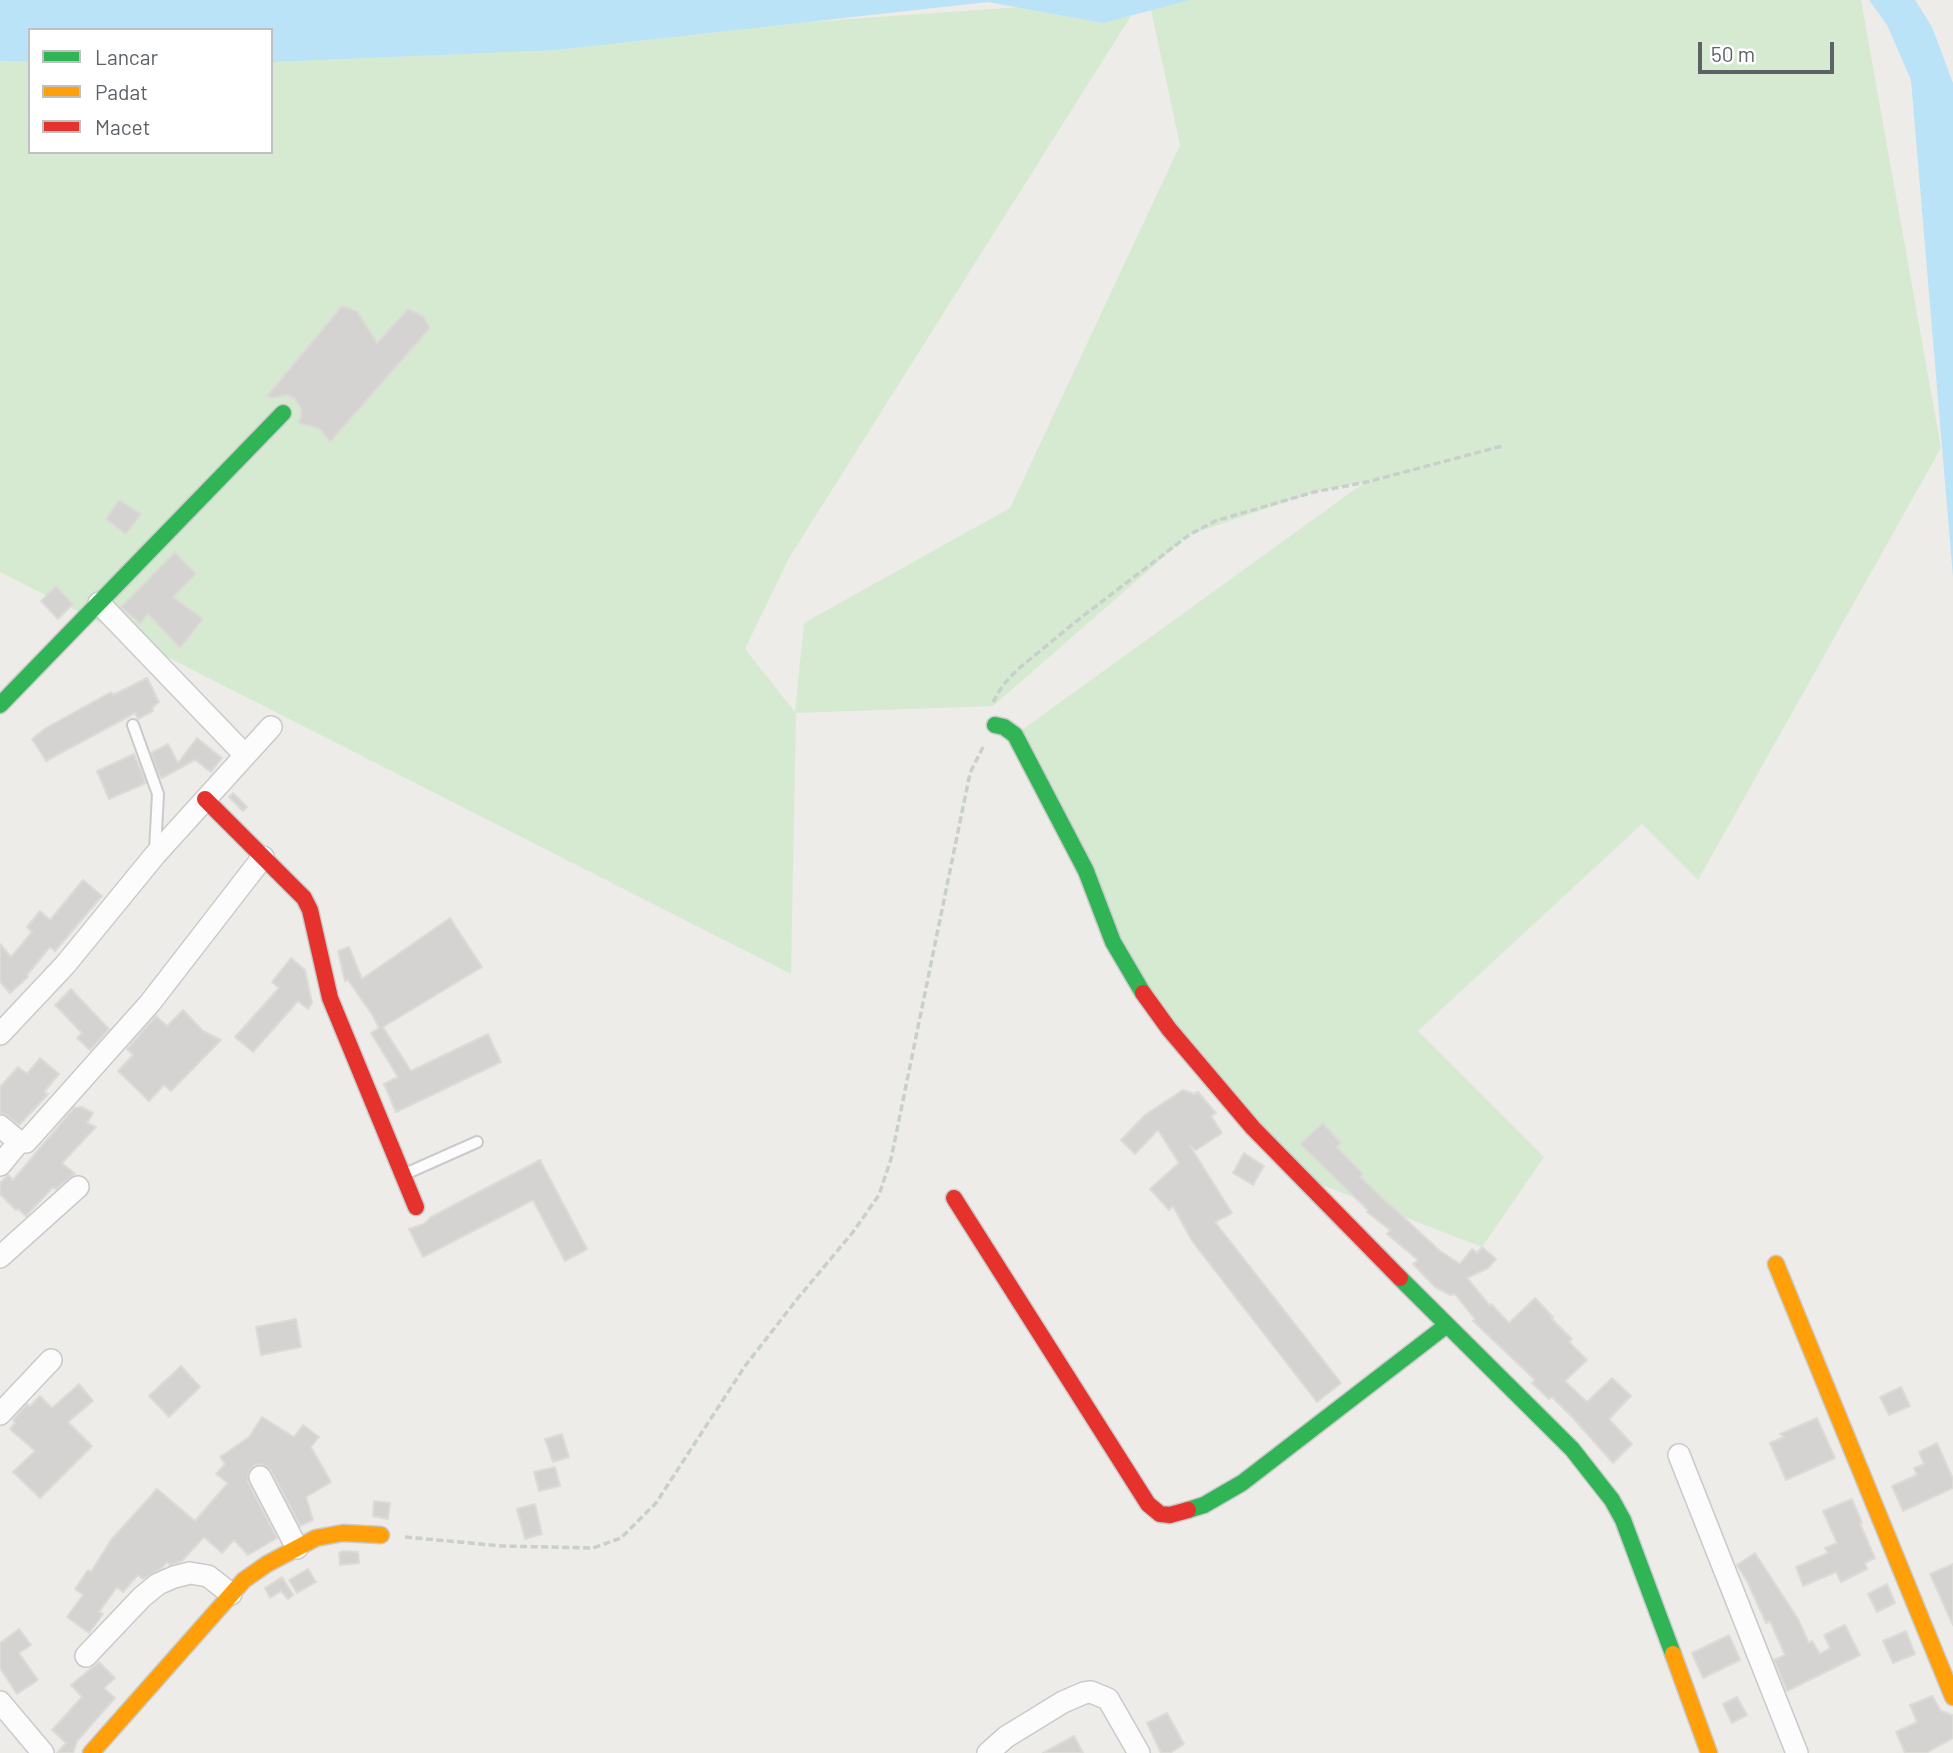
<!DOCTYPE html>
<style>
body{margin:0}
#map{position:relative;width:1953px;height:1753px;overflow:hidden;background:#edece8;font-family:Barlow,sans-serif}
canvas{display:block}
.legend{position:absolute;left:28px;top:28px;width:245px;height:126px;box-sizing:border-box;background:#fff;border:2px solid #bec0c2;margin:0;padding:9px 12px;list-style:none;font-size:21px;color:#5d6266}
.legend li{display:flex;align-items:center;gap:14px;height:35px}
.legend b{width:35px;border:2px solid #bec0c2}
.scale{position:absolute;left:1698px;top:42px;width:136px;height:32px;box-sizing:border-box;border:4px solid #5d6266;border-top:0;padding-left:9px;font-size:21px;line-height:24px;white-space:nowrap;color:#5d6266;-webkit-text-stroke:5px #fff;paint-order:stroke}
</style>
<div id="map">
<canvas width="1953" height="1753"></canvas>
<ul class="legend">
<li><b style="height:9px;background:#30b455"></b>Lancar</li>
<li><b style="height:9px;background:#ff9f0a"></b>Padat</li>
<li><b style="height:9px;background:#e5322d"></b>Macet</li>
</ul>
<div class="scale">50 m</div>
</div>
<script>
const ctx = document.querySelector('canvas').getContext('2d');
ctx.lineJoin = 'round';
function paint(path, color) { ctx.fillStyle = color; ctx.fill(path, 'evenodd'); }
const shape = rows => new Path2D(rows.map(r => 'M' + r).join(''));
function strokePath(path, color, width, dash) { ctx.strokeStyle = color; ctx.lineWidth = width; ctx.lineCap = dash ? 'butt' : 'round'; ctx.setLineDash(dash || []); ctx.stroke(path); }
const green = shape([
 [1119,0,1141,0,789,558,745,649,795,712,804,623,1010,508,1180,145,1151,10,1182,0,1861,0,1941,448,1698,880,1642,824,1418,1031,1544,1157,1482,1247,1301,1177,1131,975,1015,735,1365,482,1314,492,1189,535,993,706,796,713,791,974,0,572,0,61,30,62,30,152,271,152,271,60]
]);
const water = shape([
 [0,0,1190,0,1103,23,988,2,556,50,271,62,271,30,30,30,30,62,0,61],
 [1869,0,1915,0,1932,27,1953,83,1953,577,1911,80,1887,25]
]);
const building = shape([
 [342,306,357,311,377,343,408,309,423,316,430,328,330,442,319,428,298,423,301,417,301,409,295,399,287,395,273,398,267,396,342,306],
 [119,500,141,514,126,534,106,519,119,500],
 [175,552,196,574,173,597,203,619,180,648,148,614,140,624,121,607,175,552],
 [56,586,73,604,58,619,41,601,56,586],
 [147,678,159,702,152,708,153,711,138,719,135,713,46,761,32,739,46,728,111,692,113,695,147,678],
 [197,738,222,758,211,772,195,760,162,778,160,777,151,753,168,744,178,763,197,738],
 [134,754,146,783,109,799,97,771,134,754],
 [233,793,247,807,243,811,229,797,233,793],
 [83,880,102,896,55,951,50,947,27,975,28,977,10,993,0,982,0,944,11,957,32,932,27,927,40,911,50,920,83,880],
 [450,918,482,967,383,1027,411,1071,488,1034,501,1062,396,1112,384,1084,398,1077,371,1033,379,1028,373,1016,348,980,345,981,338,951,349,947,362,979,450,918],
 [291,958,305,970,312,1003,308,1009,298,1001,253,1052,235,1037,279,988,272,982,291,958],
 [71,989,109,1029,90,1050,77,1038,82,1033,55,1005,71,989],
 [183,1010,203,1031,221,1040,171,1091,164,1085,149,1101,118,1071,133,1055,127,1049,156,1016,167,1026,183,1010],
 [40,1058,59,1074,44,1092,48,1094,19,1125,8,1116,0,1113,0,1087,18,1067,27,1074,40,1058],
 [1183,1090,1194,1094,1198,1092,1216,1113,1211,1116,1222,1133,1196,1150,1190,1146,1232,1213,1215,1222,1341,1383,1317,1402,1192,1241,1173,1206,1169,1210,1150,1189,1179,1163,1158,1130,1135,1154,1121,1140,1145,1115,1183,1090],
 [82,1107,93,1113,87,1123,96,1127,62,1163,75,1174,56,1189,53,1187,26,1216,17,1208,16,1210,0,1194,0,1183,8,1175,13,1180,74,1108,82,1107],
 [1323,1123,1341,1143,1337,1147,1363,1174,1360,1177,1440,1251,1460,1264,1472,1249,1477,1253,1482,1247,1496,1259,1488,1268,1467,1278,1490,1306,1491,1304,1509,1323,1535,1298,1553,1317,1551,1318,1572,1339,1569,1342,1587,1360,1565,1381,1587,1402,1612,1378,1631,1396,1609,1419,1632,1444,1613,1463,1572,1417,1552,1397,1549,1399,1532,1383,1535,1380,1473,1321,1475,1319,1455,1294,1450,1295,1435,1287,1413,1264,1418,1260,1387,1234,1390,1230,1367,1212,1368,1210,1300,1144,1323,1123],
 [1244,1153,1264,1166,1253,1185,1233,1173,1244,1153],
 [540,1160,587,1249,565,1261,533,1200,423,1257,409,1229,424,1224,431,1217,540,1160],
 [296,1319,301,1347,261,1355,256,1327,296,1319],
 [181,1366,200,1387,169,1417,149,1396,181,1366],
 [79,1384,93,1401,68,1422,92,1446,40,1498,13,1472,35,1451,10,1429,15,1423,13,1420,27,1404,30,1406,40,1396,52,1408,79,1384],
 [1901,1387,1910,1406,1889,1415,1880,1397,1901,1387],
 [262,1417,294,1437,303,1425,319,1437,311,1447,331,1482,306,1497,313,1520,300,1526,271,1470,261,1464,255,1465,249,1471,248,1482,277,1538,248,1555,234,1540,222,1553,204,1537,182,1561,170,1565,167,1562,162,1568,143,1579,138,1575,123,1592,117,1587,99,1612,103,1614,89,1633,67,1617,83,1595,75,1589,88,1570,91,1572,111,1540,157,1489,195,1521,228,1483,216,1474,225,1464,220,1457,249,1437,262,1417],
 [1817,1418,1835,1458,1786,1480,1770,1443,1784,1437,1780,1434,1817,1418],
 [562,1434,569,1457,553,1462,545,1439,562,1434],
 [1937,1443,1953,1479,1953,1488,1903,1511,1892,1486,1917,1475,1914,1468,1924,1464,1919,1452,1937,1443],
 [555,1467,560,1486,539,1491,534,1472,555,1467],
 [1852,1499,1862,1523,1860,1524,1875,1558,1865,1563,1867,1569,1841,1582,1836,1572,1803,1586,1796,1567,1828,1553,1825,1548,1837,1543,1823,1511,1852,1499],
 [374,1501,390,1503,388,1519,373,1516,374,1501],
 [535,1504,542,1534,525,1539,517,1509,535,1504],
 [344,1551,358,1552,359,1563,340,1565,339,1553,344,1551],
 [1755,1553,1798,1619,1809,1643,1812,1641,1820,1654,1830,1648,1824,1635,1845,1625,1860,1655,1787,1691,1774,1660,1785,1655,1770,1621,1766,1623,1748,1583,1737,1565,1755,1553],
 [1953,1564,1953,1625,1930,1574,1953,1564],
 [308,1569,316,1582,297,1593,289,1580,308,1569],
 [282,1577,293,1595,288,1599,281,1591,270,1598,265,1588,282,1577],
 [1887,1584,1895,1603,1877,1612,1868,1594,1887,1584],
 [19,1629,31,1645,19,1653,38,1680,17,1694,0,1668,0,1643,19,1629],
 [1906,1631,1915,1654,1893,1663,1883,1641,1906,1631],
 [1729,1635,1740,1660,1703,1678,1692,1653,1729,1635],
 [99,1662,115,1678,104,1688,115,1698,77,1741,73,1753,57,1753,66,1743,52,1730,82,1697,71,1685,99,1662],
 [1932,1696,1941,1711,1953,1715,1953,1738,1926,1753,1905,1753,1896,1732,1917,1722,1910,1705,1932,1696],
 [1737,1697,1747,1715,1732,1723,1723,1704,1737,1697],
 [1167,1713,1184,1744,1170,1753,1161,1753,1147,1723,1167,1713],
 [1074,1736,1083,1753,1043,1753,1074,1736]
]);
const path = shape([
 [993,702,1003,685,1017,670,1079,619,1189,535,1215,521,1314,492,1367,482,1502,446],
 [405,1537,502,1546,593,1548,621,1538,656,1503,745,1366,798,1298,853,1232,879,1195,891,1159,970,773,984,745]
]);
const lane = shape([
 [133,725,158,794,155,850],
 [405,1174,477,1142]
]);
const street = shape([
 [99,603,245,755],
 [0,1034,65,965,155,855,271,727],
 [0,1126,19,1142,26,1142,150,1003,263,857],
 [0,1165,19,1142],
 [0,1257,78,1187],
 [0,1414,51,1360],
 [1679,1455,1797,1753],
 [260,1477,297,1548],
 [86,1656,142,1597,158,1584,174,1577,190,1573,208,1576,231,1594],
 [0,1702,43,1753],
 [988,1753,1006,1737,1063,1702,1084,1693,1091,1692,1108,1699,1139,1753]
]);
const fast = shape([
 [0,705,283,413],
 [995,725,1004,727,1015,735,1086,871,1113,942,1143,993],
 [1400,1278,1572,1449,1612,1500,1623,1520,1673,1654],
 [1188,1510,1204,1505,1242,1483,1447,1325]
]);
const slow = shape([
 [1776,1264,1953,1697],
 [1673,1654,1709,1753],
 [91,1753,244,1580,267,1564,316,1538,343,1533,381,1535]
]);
const jam = shape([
 [205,799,304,898,310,910,330,998,416,1207],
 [1143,993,1169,1029,1253,1128,1400,1278],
 [954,1198,1148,1504,1160,1514,1170,1515,1188,1510]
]);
paint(green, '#d6ead2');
paint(water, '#bbe3f8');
paint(building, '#d4d3d1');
strokePath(building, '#dcdbd7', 2);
strokePath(lane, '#cacaca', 14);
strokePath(street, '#cacaca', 24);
strokePath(fast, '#c9caca', 19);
strokePath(slow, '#c9caca', 19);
strokePath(jam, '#c9caca', 19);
strokePath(path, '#c9cfcb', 3.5, [7, 3.5]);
strokePath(lane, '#fcfcfc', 10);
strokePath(street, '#fcfcfc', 21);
strokePath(fast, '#30b455', 16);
strokePath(slow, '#ff9f0a', 16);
strokePath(jam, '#e5322d', 16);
</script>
